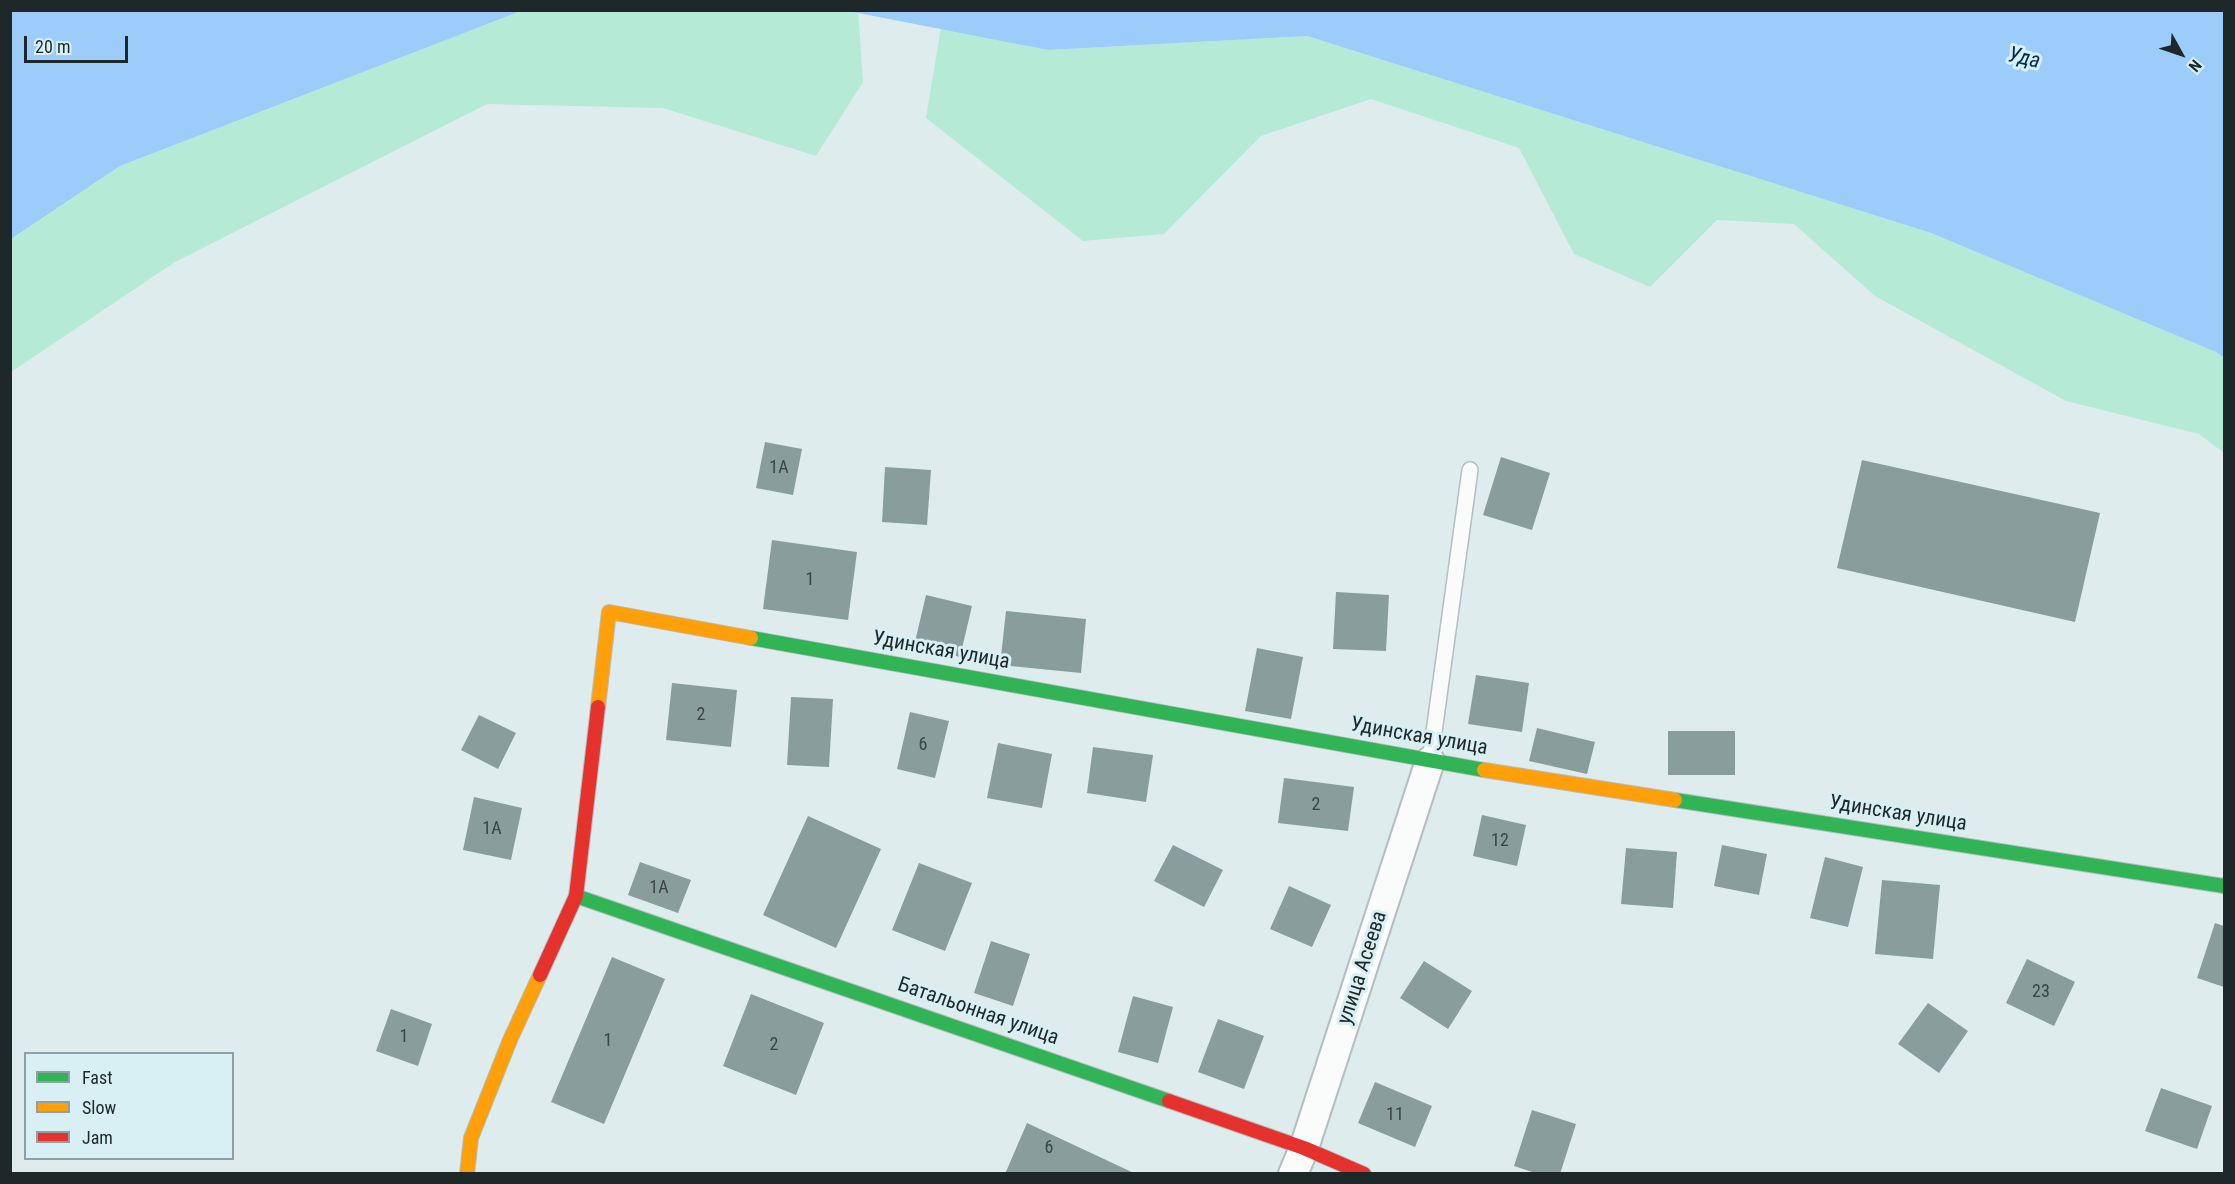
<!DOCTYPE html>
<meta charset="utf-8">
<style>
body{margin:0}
#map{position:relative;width:2235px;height:1184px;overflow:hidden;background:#deecee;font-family:"Roboto Condensed",sans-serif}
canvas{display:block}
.frame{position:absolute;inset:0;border:12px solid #1e2829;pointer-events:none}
.legend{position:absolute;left:24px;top:1052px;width:210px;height:108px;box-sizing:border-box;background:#d8f0f4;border:2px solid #8ea0a3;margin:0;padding:8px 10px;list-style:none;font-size:18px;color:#1e2829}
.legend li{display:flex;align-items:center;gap:12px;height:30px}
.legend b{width:30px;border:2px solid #8ea0a3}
.north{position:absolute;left:2151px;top:24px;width:60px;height:60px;-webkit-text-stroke:4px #d8f0f4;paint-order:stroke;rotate:130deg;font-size:16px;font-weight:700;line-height:24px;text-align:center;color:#1e2829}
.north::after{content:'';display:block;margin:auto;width:21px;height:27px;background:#1e2829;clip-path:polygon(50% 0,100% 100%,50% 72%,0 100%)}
.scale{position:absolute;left:24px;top:36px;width:104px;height:27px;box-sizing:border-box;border:3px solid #1e2829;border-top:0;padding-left:8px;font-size:18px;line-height:21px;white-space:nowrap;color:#1e2829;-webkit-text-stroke:4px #d8f0f4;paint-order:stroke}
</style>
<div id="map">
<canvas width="2235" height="1184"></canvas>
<div class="frame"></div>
<ul class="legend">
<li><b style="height:8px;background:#30b455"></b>Fast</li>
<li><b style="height:8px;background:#ff9f0a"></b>Slow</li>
<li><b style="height:8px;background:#e5322d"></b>Jam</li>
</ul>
<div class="north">N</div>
<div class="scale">20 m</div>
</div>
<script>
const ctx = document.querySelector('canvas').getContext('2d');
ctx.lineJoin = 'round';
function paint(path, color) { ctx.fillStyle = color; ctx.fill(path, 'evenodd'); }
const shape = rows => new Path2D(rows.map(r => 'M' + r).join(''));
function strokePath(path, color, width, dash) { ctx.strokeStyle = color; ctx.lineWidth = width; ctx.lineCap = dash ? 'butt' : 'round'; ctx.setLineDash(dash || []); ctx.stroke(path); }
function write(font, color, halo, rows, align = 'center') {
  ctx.font = font + ' "Roboto Condensed",sans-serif'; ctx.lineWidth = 6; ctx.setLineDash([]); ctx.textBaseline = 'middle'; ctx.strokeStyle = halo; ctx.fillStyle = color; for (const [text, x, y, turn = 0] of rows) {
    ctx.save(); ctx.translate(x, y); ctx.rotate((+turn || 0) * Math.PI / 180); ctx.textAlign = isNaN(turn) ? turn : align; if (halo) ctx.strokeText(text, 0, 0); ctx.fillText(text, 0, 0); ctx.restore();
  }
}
const green = shape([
 [848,10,858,12,863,82,816,156,663,108,487,104,175,262,11,372,11,239,120,166,521,11],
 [941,28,1048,50,1307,36,1931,233,2216,352,2224,358,2224,453,2199,434,2066,401,1875,296,1794,224,1717,220,1650,287,1574,254,1519,148,1371,99,1261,136,1164,234,1083,241,926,118]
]);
const water = shape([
 [11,10,520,10,521,11,120,166,11,239],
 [848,11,2224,11,2224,358,2216,352,1931,233,1307,36,1048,50]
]);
const building = shape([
 [765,442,802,449,793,495,756,488],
 [1501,457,1550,473,1532,530,1483,515],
 [1862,460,2100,513,2075,622,1837,568],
 [885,467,931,470,927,525,882,522],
 [772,540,857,552,848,620,763,609],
 [1336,592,1389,595,1386,651,1333,649],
 [926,595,972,606,960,657,914,646],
 [1006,611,1086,619,1081,673,1000,665],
 [1257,648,1303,657,1291,719,1245,711],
 [1476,675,1529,683,1522,732,1468,724],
 [672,683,737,690,731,747,666,740],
 [791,697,833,699,829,767,787,765],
 [910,712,949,721,935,778,897,769],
 [479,715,516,733,498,769,461,750],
 [1537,728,1595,742,1587,774,1529,761],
 [1668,731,1735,731,1735,775,1668,775],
 [998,743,1052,754,1042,808,987,798],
 [1093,747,1153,755,1146,802,1087,793],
 [1284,778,1354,787,1348,831,1278,823],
 [474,797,522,808,511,860,463,850],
 [1482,815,1526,825,1517,866,1473,856],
 [808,816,881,849,836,948,763,915],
 [1173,845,1223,870,1204,907,1154,881],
 [1722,845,1767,854,1759,895,1714,886],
 [1626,848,1677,852,1673,908,1621,904],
 [1825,857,1863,867,1848,927,1810,918],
 [640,862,691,880,678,913,628,895],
 [919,863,972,883,945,951,892,930],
 [1882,880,1940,885,1933,959,1875,954],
 [1289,886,1331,905,1312,947,1270,929],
 [2215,923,2224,926,2224,987,2197,978],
 [991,941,1030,954,1013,1006,974,993],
 [612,957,665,979,604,1124,551,1102],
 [2027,959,2075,982,2054,1026,2006,1003],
 [1424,961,1472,991,1448,1029,1400,998],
 [751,994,824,1023,796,1095,723,1066],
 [1133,996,1173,1007,1158,1063,1118,1052],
 [1928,1003,1968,1031,1939,1073,1898,1044],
 [391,1009,432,1024,418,1066,376,1051],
 [1218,1019,1264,1036,1244,1089,1198,1072],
 [1375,1082,1432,1106,1415,1147,1358,1123],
 [2161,1088,2212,1106,2197,1149,2145,1131],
 [1532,1110,1576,1124,1560,1174,1538,1174,1514,1166],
 [1027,1123,1136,1174,1005,1174]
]);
const lane = shape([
 [1430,761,1470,470]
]);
const street = shape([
 [1293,1174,1304,1148,1430,761]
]);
const fast = shape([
 [751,638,1484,770],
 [1675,800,2224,886],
 [576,896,1169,1101]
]);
const slow = shape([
 [598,707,609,612,751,638],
 [1484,770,1675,800],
 [467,1174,471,1138,510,1040,540,975]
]);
const jam = shape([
 [540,975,576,896,598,707],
 [1169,1101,1304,1148,1364,1174]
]);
const numberNames = [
 ["1А",779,468],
 ["1",810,580],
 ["2",701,715],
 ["6",923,745],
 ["2",1316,805],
 ["1А",492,829],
 ["12",1500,841],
 ["1А",659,888],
 ["23",2041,992],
 ["1",404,1037],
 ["1",608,1041],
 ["2",774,1045],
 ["11",1395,1115],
 ["6",1049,1148]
];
const streetNames = [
 ["Удинская улица",941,651,10],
 ["Удинская улица",1419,737,10],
 ["Удинская улица",1898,814,9],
 ["улица Асеева",1363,968,-72],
 ["Батальонная улица",978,1012,19]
];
const waterNames = [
 ["Уда",2024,59,13]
];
paint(green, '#b5ead6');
paint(water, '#9cccfa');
paint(building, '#899d9c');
strokePath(lane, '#b4bec0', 18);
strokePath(street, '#b4bec0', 32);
strokePath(fast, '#b4bec0', 16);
strokePath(slow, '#b4bec0', 16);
strokePath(jam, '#b4bec0', 16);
strokePath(lane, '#fafcfc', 15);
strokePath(street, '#fafcfc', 28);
strokePath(fast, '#30b455', 14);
strokePath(slow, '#ff9f0a', 14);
strokePath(jam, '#e5322d', 14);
write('18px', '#394546', null, numberNames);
write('21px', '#1e2829', '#d8f0f4', streetNames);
write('italic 22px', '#002e56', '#d8f0f4', waterNames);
</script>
